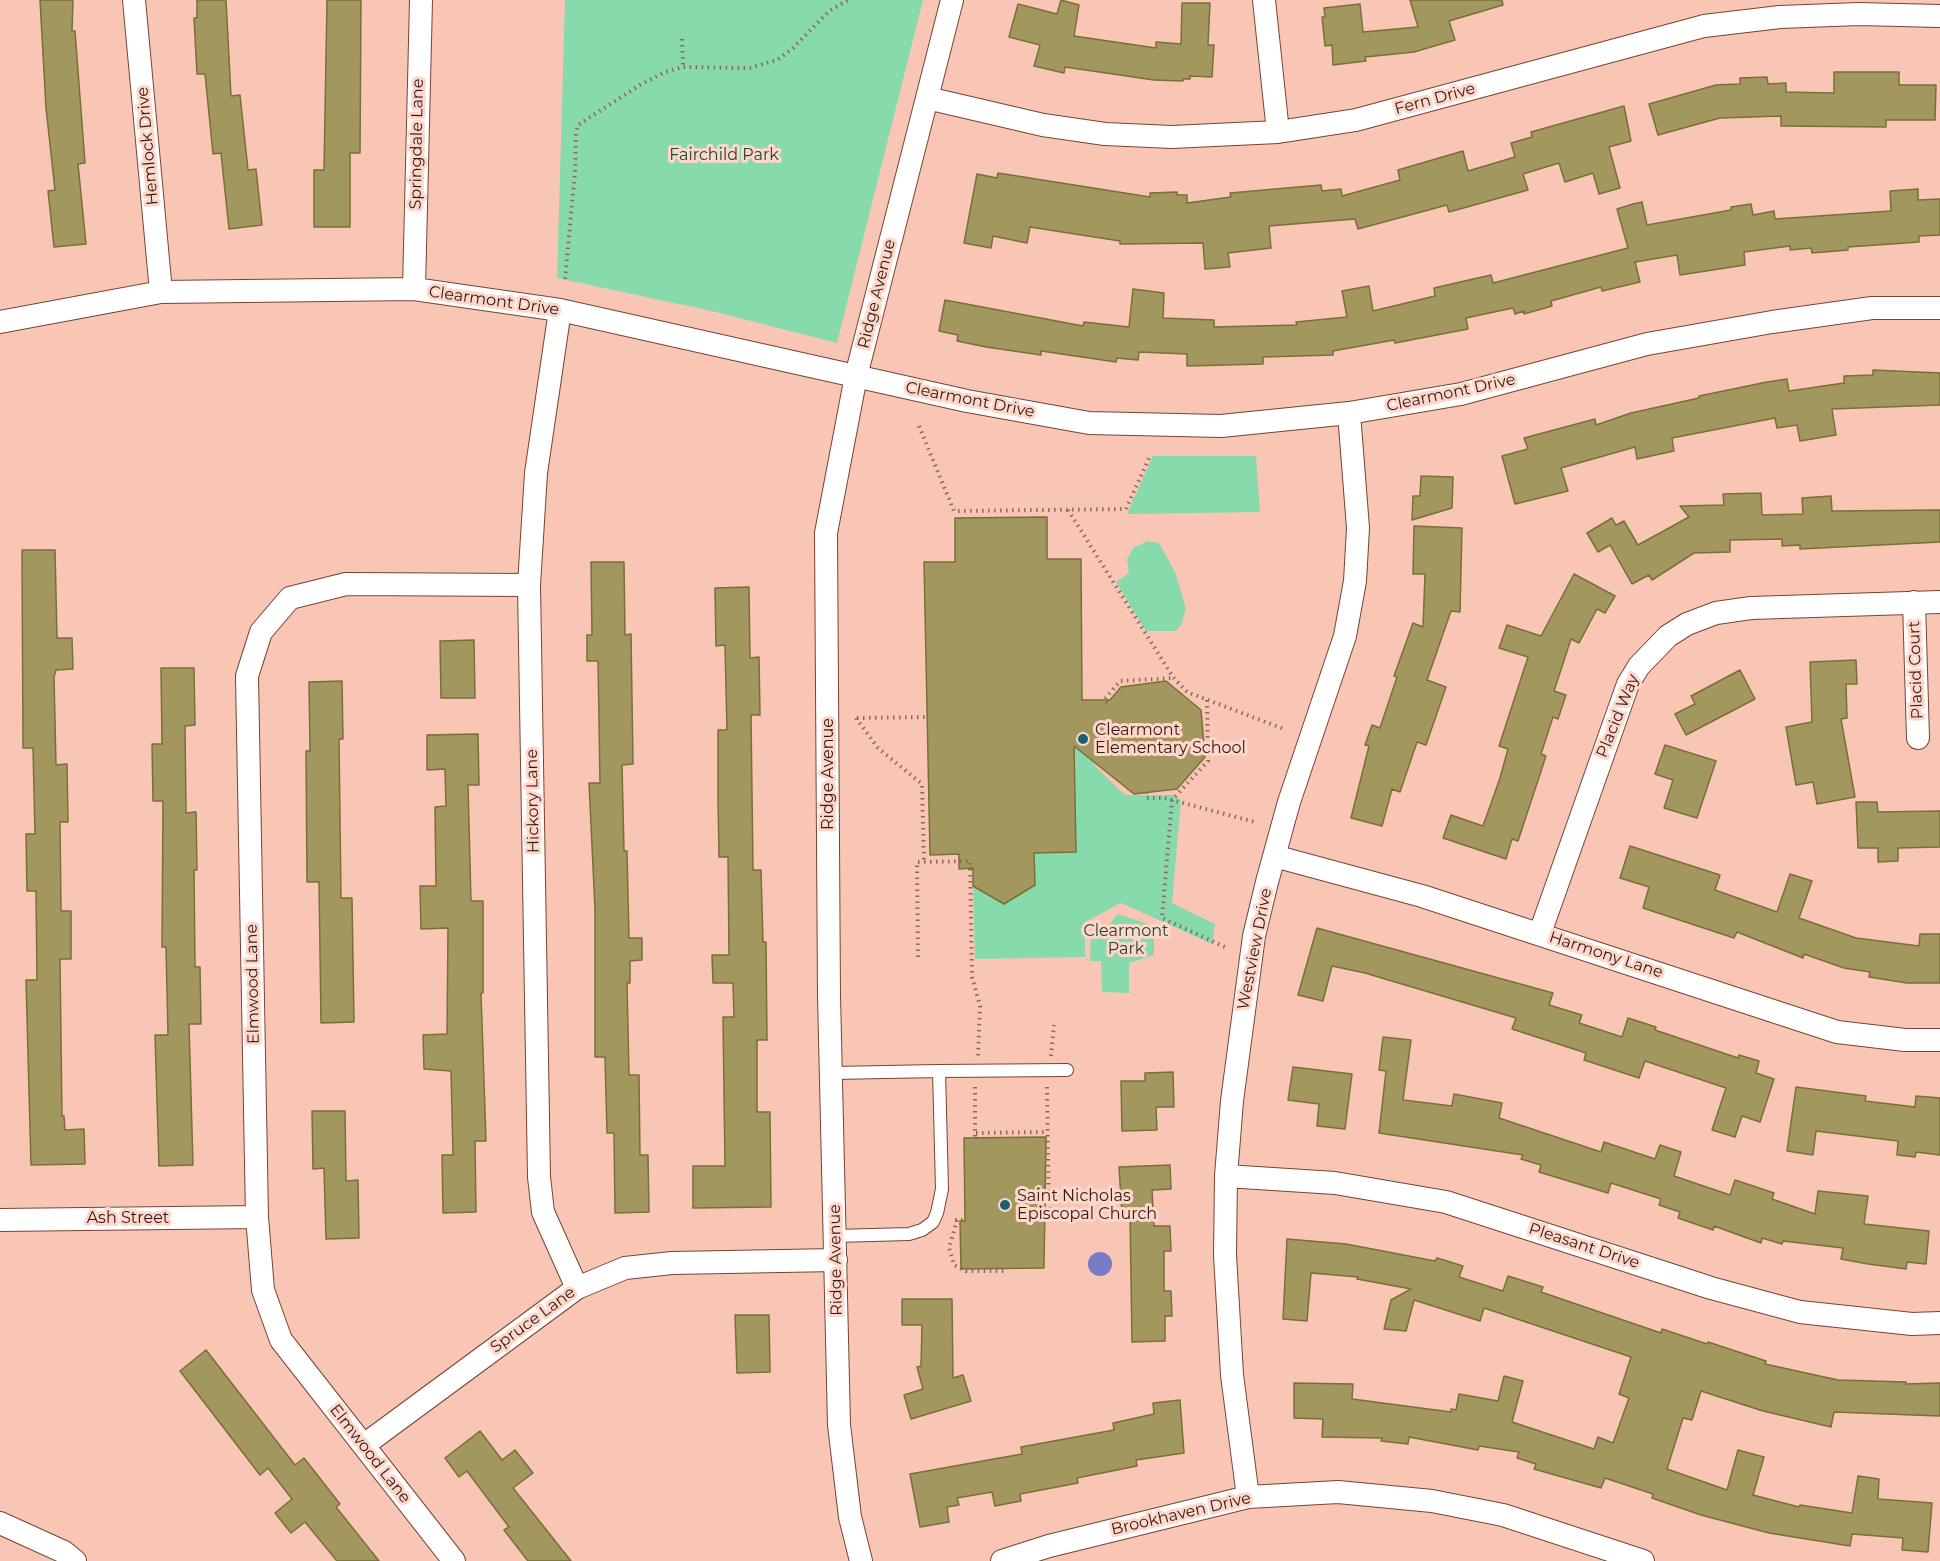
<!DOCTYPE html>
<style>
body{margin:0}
canvas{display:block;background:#f9c6b5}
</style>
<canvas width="1940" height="1561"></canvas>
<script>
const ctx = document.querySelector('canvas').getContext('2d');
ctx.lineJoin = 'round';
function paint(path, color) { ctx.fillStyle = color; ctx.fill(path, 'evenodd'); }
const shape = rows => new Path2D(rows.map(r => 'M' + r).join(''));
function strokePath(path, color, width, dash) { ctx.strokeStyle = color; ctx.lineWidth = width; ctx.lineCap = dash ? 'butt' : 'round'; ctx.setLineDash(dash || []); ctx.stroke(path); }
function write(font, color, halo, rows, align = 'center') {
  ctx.font = font + ' Montserrat,sans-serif'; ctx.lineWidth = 6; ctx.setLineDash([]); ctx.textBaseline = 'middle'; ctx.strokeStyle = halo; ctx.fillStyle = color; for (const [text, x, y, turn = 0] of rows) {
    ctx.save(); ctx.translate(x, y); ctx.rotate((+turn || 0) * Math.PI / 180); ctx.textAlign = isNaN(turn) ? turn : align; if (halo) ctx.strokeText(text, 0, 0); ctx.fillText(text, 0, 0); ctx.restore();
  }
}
const green = shape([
 [565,0,923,0,837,343,716,312,557,278],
 [1153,456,1256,456,1260,512,1127,514],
 [1148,541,1159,543,1175,572,1186,609,1181,625,1176,631,1146,631,1116,582,1129,573,1127,560,1133,548],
 [1074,748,1093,748,1094,765,1125,795,1172,795,1181,800,1172,903,1215,924,1212,944,1121,903,1085,922,1085,957,975,959,973,886,1004,904,1035,885,1034,853,1076,852],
 [1117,914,1154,926,1154,955,1129,963,1129,993,1102,992,1101,961,1090,961,1091,932,1103,932,1103,926,1109,926]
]);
const water = shape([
 '1088 1264a12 12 0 1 1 24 0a12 12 0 1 1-24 0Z'
]);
const building = shape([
 [40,0,73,0,72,31,75,31,85,163,78,164,86,244,54,247,48,191,55,190,46,108,40,0],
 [197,0,226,0,231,96,240,95,248,170,256,169,262,225,229,229,221,153,213,154,205,74,197,74,194,18,197,18,197,0],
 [327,0,361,0,360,153,350,153,350,227,314,227,314,170,324,170,327,0],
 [1061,0,1079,5,1074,36,1156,48,1156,42,1181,44,1182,3,1210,3,1208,45,1214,45,1212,77,1190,76,1190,79,1183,79,1183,81,1154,80,1065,67,1064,73,1034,66,1040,45,1009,37,1018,4,1057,14,1061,0],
 [1410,0,1502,0,1503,5,1449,21,1455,40,1414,52,1365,57,1366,61,1333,65,1332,45,1325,46,1322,17,1325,17,1324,8,1360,4,1363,32,1418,27,1410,0],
 [1834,72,1899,72,1899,85,1936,85,1935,120,1886,120,1886,127,1781,126,1781,116,1720,118,1658,135,1649,104,1716,85,1740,84,1740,78,1767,77,1768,84,1786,83,1786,92,1834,93,1834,72],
 [1624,106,1631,141,1609,147,1620,188,1599,194,1593,173,1565,182,1559,163,1523,174,1528,190,1449,212,1447,205,1358,229,1355,219,1269,226,1271,248,1228,253,1230,267,1205,269,1203,243,1120,244,1120,241,1030,227,1027,243,993,236,991,248,964,243,977,174,997,178,998,173,1150,197,1150,193,1177,192,1177,195,1187,195,1187,203,1231,197,1230,193,1321,185,1322,191,1341,189,1342,196,1400,180,1398,170,1463,151,1468,171,1515,157,1511,143,1532,137,1531,132,1624,106],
 [1918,189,1918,200,1940,199,1940,235,1919,236,1919,242,1848,247,1848,250,1812,253,1811,248,1790,250,1790,246,1744,252,1745,265,1680,275,1677,255,1635,262,1640,282,1602,291,1601,287,1551,301,1552,306,1524,314,1524,311,1515,314,1513,308,1466,318,1468,329,1395,343,1394,340,1333,351,1333,355,1263,357,1263,364,1187,366,1187,354,1139,352,1138,360,1117,358,1116,362,1041,351,1041,355,986,347,957,341,958,335,939,331,945,300,1083,326,1084,322,1129,327,1133,289,1164,293,1163,318,1214,320,1214,327,1297,325,1296,322,1347,317,1342,291,1369,286,1373,311,1435,296,1434,288,1491,275,1493,283,1628,248,1617,209,1633,204,1642,202,1647,225,1731,210,1731,207,1751,204,1753,215,1774,211,1775,219,1891,211,1890,191,1918,189],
 [1873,370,1940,373,1940,405,1832,409,1836,435,1800,441,1797,425,1777,428,1775,418,1672,438,1674,451,1637,459,1635,447,1561,468,1568,491,1515,504,1502,456,1528,449,1524,438,1595,419,1596,425,1631,413,1699,398,1699,396,1767,382,1787,379,1789,391,1844,383,1844,376,1873,375,1873,370],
 [1421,476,1453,477,1452,508,1412,520,1413,496,1420,496,1421,476],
 [1761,493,1762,515,1803,514,1802,498,1831,496,1832,511,1940,510,1940,542,1800,549,1800,545,1782,546,1782,539,1730,540,1730,552,1694,553,1652,580,1649,575,1632,584,1610,545,1598,552,1587,533,1612,518,1616,525,1624,521,1638,545,1689,517,1680,506,1724,505,1723,494,1761,493],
 [1047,517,1047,559,1081,559,1082,700,1110,700,1121,687,1166,681,1201,710,1205,757,1177,789,1134,794,1074,746,1076,852,1034,853,1035,885,1004,904,973,886,973,868,959,869,959,854,930,855,924,562,955,562,955,518,1047,517],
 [1414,526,1462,528,1460,612,1451,611,1427,680,1446,687,1426,745,1417,742,1400,792,1392,789,1382,826,1351,818,1369,746,1365,745,1372,725,1380,728,1397,677,1394,676,1413,623,1423,627,1425,574,1413,574,1414,526],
 [22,550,55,550,57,638,72,638,73,669,56,670,54,677,56,765,67,764,68,822,60,822,61,911,71,911,71,959,60,959,62,1116,64,1116,65,1130,84,1129,85,1164,31,1165,26,980,37,980,36,891,27,891,26,834,35,834,33,748,23,748,22,550],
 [591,562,624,562,625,635,631,634,633,764,622,765,624,851,627,851,629,938,642,938,642,960,630,961,630,983,627,983,629,1075,639,1075,640,1155,648,1155,649,1212,615,1213,614,1133,607,1133,605,1057,595,1057,595,909,589,783,600,783,598,661,587,661,587,635,592,635,591,562],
 [1574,574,1615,596,1605,613,1597,609,1579,643,1571,639,1554,691,1566,695,1558,719,1553,717,1541,754,1546,756,1518,841,1512,839,1506,859,1443,838,1451,815,1483,826,1500,778,1508,749,1499,746,1528,657,1499,648,1507,625,1541,636,1574,574],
 [749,587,750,658,759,657,760,715,751,715,753,870,761,870,763,942,766,942,767,1040,757,1040,757,1112,770,1112,771,1207,693,1208,693,1166,725,1166,723,1017,734,1017,733,983,713,983,712,955,729,955,728,857,719,857,718,799,718,730,727,730,725,645,716,646,715,588,749,587],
 [474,640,475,698,441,698,440,641,474,640],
 [1856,660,1857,684,1846,684,1847,718,1841,719,1855,797,1817,804,1813,782,1796,785,1786,727,1812,722,1810,662,1856,660],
 [161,668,194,668,195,725,185,726,186,813,196,812,197,870,194,870,195,967,200,967,201,1024,189,1024,193,1165,159,1166,155,1035,168,1035,166,947,162,947,163,801,153,801,152,744,162,744,161,668],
 [1740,670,1755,699,1686,735,1675,714,1695,704,1691,696,1740,670],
 [342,681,343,739,339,739,341,898,352,898,354,1022,321,1023,319,882,307,882,306,751,310,751,309,682,342,681],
 [478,734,479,785,468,785,471,901,483,901,483,993,481,993,486,1141,475,1141,476,1212,443,1213,442,1155,453,1155,451,1071,424,1069,423,1035,447,1034,448,928,421,929,420,886,436,886,435,807,446,806,445,769,427,770,427,735,478,734],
 [1665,745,1716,761,1697,818,1664,808,1673,780,1655,774,1665,745],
 [1856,802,1877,802,1878,812,1940,811,1940,847,1898,848,1898,861,1878,862,1878,848,1858,848,1856,802],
 [1630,846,1720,875,1715,890,1777,912,1790,874,1812,881,1799,918,1856,938,1919,946,1920,934,1940,934,1940,983,1907,983,1869,977,1870,972,1844,968,1804,954,1803,958,1737,932,1734,938,1643,908,1649,887,1620,878,1630,846],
 [1317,928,1553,993,1549,1005,1582,1015,1579,1023,1622,1037,1628,1018,1656,1027,1655,1030,1738,1058,1739,1055,1759,1061,1756,1073,1774,1079,1760,1122,1742,1116,1735,1137,1712,1130,1726,1088,1645,1061,1639,1078,1584,1060,1586,1053,1512,1029,1516,1018,1365,973,1332,966,1323,1001,1298,995,1317,928],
 [1383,1037,1411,1040,1403,1100,1452,1106,1454,1094,1502,1103,1499,1118,1601,1152,1604,1142,1655,1159,1660,1145,1681,1152,1674,1176,1730,1195,1735,1180,1774,1193,1772,1199,1815,1214,1818,1191,1868,1196,1864,1224,1929,1231,1926,1264,1907,1262,1906,1269,1868,1264,1841,1259,1843,1248,1783,1241,1782,1244,1762,1238,1761,1243,1714,1226,1713,1230,1678,1218,1680,1212,1659,1205,1661,1199,1611,1183,1608,1193,1539,1172,1541,1165,1521,1159,1523,1155,1379,1133,1386,1071,1379,1070,1383,1037],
 [1293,1067,1352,1074,1345,1129,1317,1126,1319,1104,1288,1100,1293,1067],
 [1173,1072,1174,1107,1156,1107,1157,1130,1122,1131,1121,1081,1145,1081,1145,1073,1173,1072],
 [1796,1087,1866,1096,1865,1101,1915,1107,1916,1096,1940,1098,1940,1155,1916,1152,1915,1157,1897,1155,1898,1141,1816,1131,1813,1155,1787,1151,1796,1087],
 [312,1111,345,1111,346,1181,358,1180,359,1238,326,1239,324,1168,313,1169,312,1111],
 [1046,1137,1044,1268,961,1269,960,1221,965,1221,964,1138,1046,1137],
 [1170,1165,1171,1189,1152,1190,1154,1226,1170,1226,1171,1251,1164,1251,1164,1291,1171,1291,1172,1316,1165,1316,1165,1341,1132,1342,1130,1214,1122,1215,1119,1167,1170,1165],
 [1287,1239,1346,1244,1435,1261,1437,1258,1463,1266,1459,1277,1503,1291,1508,1276,1543,1287,1541,1292,1661,1333,1662,1329,1707,1344,1708,1342,1766,1361,1765,1364,1838,1380,1906,1382,1906,1384,1940,1383,1940,1416,1834,1412,1831,1427,1763,1411,1701,1391,1692,1420,1683,1418,1667,1469,1727,1490,1738,1450,1764,1457,1753,1495,1799,1507,1800,1505,1852,1513,1858,1476,1879,1479,1878,1499,1932,1503,1928,1552,1902,1550,1903,1538,1852,1534,1850,1546,1769,1533,1701,1515,1652,1498,1653,1494,1605,1478,1601,1488,1534,1469,1536,1464,1517,1458,1519,1452,1479,1446,1478,1450,1409,1437,1408,1444,1381,1441,1382,1438,1322,1437,1323,1419,1294,1418,1294,1383,1353,1384,1352,1399,1451,1412,1451,1409,1456,1410,1459,1394,1498,1401,1504,1376,1523,1381,1512,1422,1594,1449,1598,1437,1613,1443,1629,1398,1619,1394,1631,1357,1484,1308,1480,1321,1414,1300,1406,1331,1384,1329,1391,1300,1411,1289,1357,1279,1358,1277,1311,1273,1307,1321,1283,1319,1287,1239],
 [902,1299,952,1299,953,1378,963,1375,971,1401,911,1419,904,1395,923,1389,917,1367,921,1366,922,1325,902,1325,902,1299],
 [735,1315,769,1315,770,1372,737,1373,735,1315],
 [206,1350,295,1465,304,1458,340,1504,336,1507,379,1561,337,1561,305,1522,291,1533,275,1513,292,1499,268,1468,260,1475,180,1371,206,1350],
 [1180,1400,1184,1453,1136,1460,1137,1466,1077,1478,1078,1483,1020,1494,1021,1501,995,1506,992,1492,957,1498,959,1505,947,1507,949,1522,920,1527,910,1474,1022,1454,1021,1447,1114,1430,1113,1423,1154,1414,1153,1403,1180,1400],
 [480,1431,502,1460,515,1450,533,1473,513,1488,571,1561,528,1561,504,1530,509,1527,467,1471,459,1477,445,1458,480,1431]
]);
const path = shape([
 [682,39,683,67],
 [565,279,575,172,576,133,578,125,640,85,665,72,683,67,750,68,777,60,792,49,829,11,848,0],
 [919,426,954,511,1126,509,1150,456],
 [1068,510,1173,677,1187,692,1284,729],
 [1207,700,1208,761,1172,800,1162,918,1225,947],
 [1107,703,1104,700,1120,681,1172,678],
 [856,718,878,748,922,784,924,862],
 [857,718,927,717],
 [1147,792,1147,798,1164,798,1255,822],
 [918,957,917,862,970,861,972,977,980,1006,978,1056],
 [1051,1056,1054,1025],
 [975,1087,975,1138],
 [1047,1087,1049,1221],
 [976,1133,1048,1132],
 [955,1220,965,1220],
 [957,1220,949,1248,954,1265,966,1271,1006,1271]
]);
const lane = shape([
 [939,1071,1067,1070],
 [832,1073,939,1071,942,1189,937,1213,933,1222,922,1230,909,1234,835,1236]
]);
const street = shape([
 [134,0,161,292],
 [1264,0,1278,132],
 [927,98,1043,125,1105,134,1172,137,1278,132,1356,120,1704,26,1780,17,1859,14,1940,16],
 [414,289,421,0],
 [560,310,536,473,529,585,539,1177,543,1212,577,1288],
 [0,322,161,292,414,289,560,310,967,401,1089,423,1221,426,1349,413,1461,394,1647,344,1772,322,1872,308,1940,308],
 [1914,602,1918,738],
 [1274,856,1422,896,1837,1032,1905,1040,1940,1040],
 [1540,933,1628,684,1639,666,1668,636,1687,624,1716,613,1751,608,1940,602],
 [1226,1176,1335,1183,1446,1202,1711,1288,1800,1312,1912,1324,1940,1323],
 [0,1220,257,1217],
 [364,1445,577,1288,625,1268,672,1263,836,1260],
 [1248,1497,1232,1375,1225,1255,1226,1176,1232,1101,1254,936,1267,882,1289,802,1345,636,1355,581,1358,528,1349,413],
 [0,1523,64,1552,75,1561],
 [454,1561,281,1340,263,1290,257,1217,247,676,261,632,290,598,346,584,529,585],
 [861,1561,850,1517,839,1425,829,995,826,533,856,376,952,0],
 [1002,1561,1049,1546,1248,1497,1338,1492,1432,1501,1503,1515,1643,1561]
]);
const markers = [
 [1083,739,6,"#1c6173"],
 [1005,1205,6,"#1c6173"]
];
const streetNames = [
 ["Fern Drive",1435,99,-15],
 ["Springdale Lane",417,144,-89],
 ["Hemlock Drive",148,146,-95],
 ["Ridge Avenue",877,294,-76],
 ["Clearmont Drive",494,301,8],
 ["Clearmont Drive",1451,393,-12],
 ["Clearmont Drive",970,400,11],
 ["Placid Court",1916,670,-92],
 ["Placid Way",1618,716,-68],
 ["Ridge Avenue",828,774,-90],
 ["Hickory Lane",533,801,-91],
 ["Westview Drive",1255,949,-79],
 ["Harmony Lane",1606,955,18],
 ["Elmwood Lane",253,984,-91],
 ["Ash Street",128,1218],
 ["Pleasant Drive",1584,1246,18],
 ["Ridge Avenue",836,1260,-91],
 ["Spruce Lane",533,1320,-36],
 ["Elmwood Lane",370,1454,52],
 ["Brookhaven Drive",1181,1514,-13]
];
const parkNames = [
 ["Fairchild Park",724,155],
 ["Clearmont",1126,931],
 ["Park",1126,949]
];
const poiNames = [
 ["Clearmont",1095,730],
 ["Elementary School",1095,748],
 ["Saint Nicholas",1017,1196],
 ["Episcopal Church",1017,1214]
];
paint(green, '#86daac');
paint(water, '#767cc8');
paint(building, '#a2975e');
strokePath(building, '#7a6f36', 1.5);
strokePath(lane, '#784332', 14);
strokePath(street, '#784332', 24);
strokePath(path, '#8d695d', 4, [1.5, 4.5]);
strokePath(lane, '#fff', 12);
strokePath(street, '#fff', 22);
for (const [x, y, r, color] of markers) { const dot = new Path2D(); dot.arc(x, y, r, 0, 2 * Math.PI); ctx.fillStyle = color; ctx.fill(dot); strokePath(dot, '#fed7ca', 2); }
write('16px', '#321b13', '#fed7ca', streetNames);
write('16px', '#1f4732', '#fed7ca', parkNames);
write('16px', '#321b13', '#fed7ca', poiNames, 'left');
</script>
